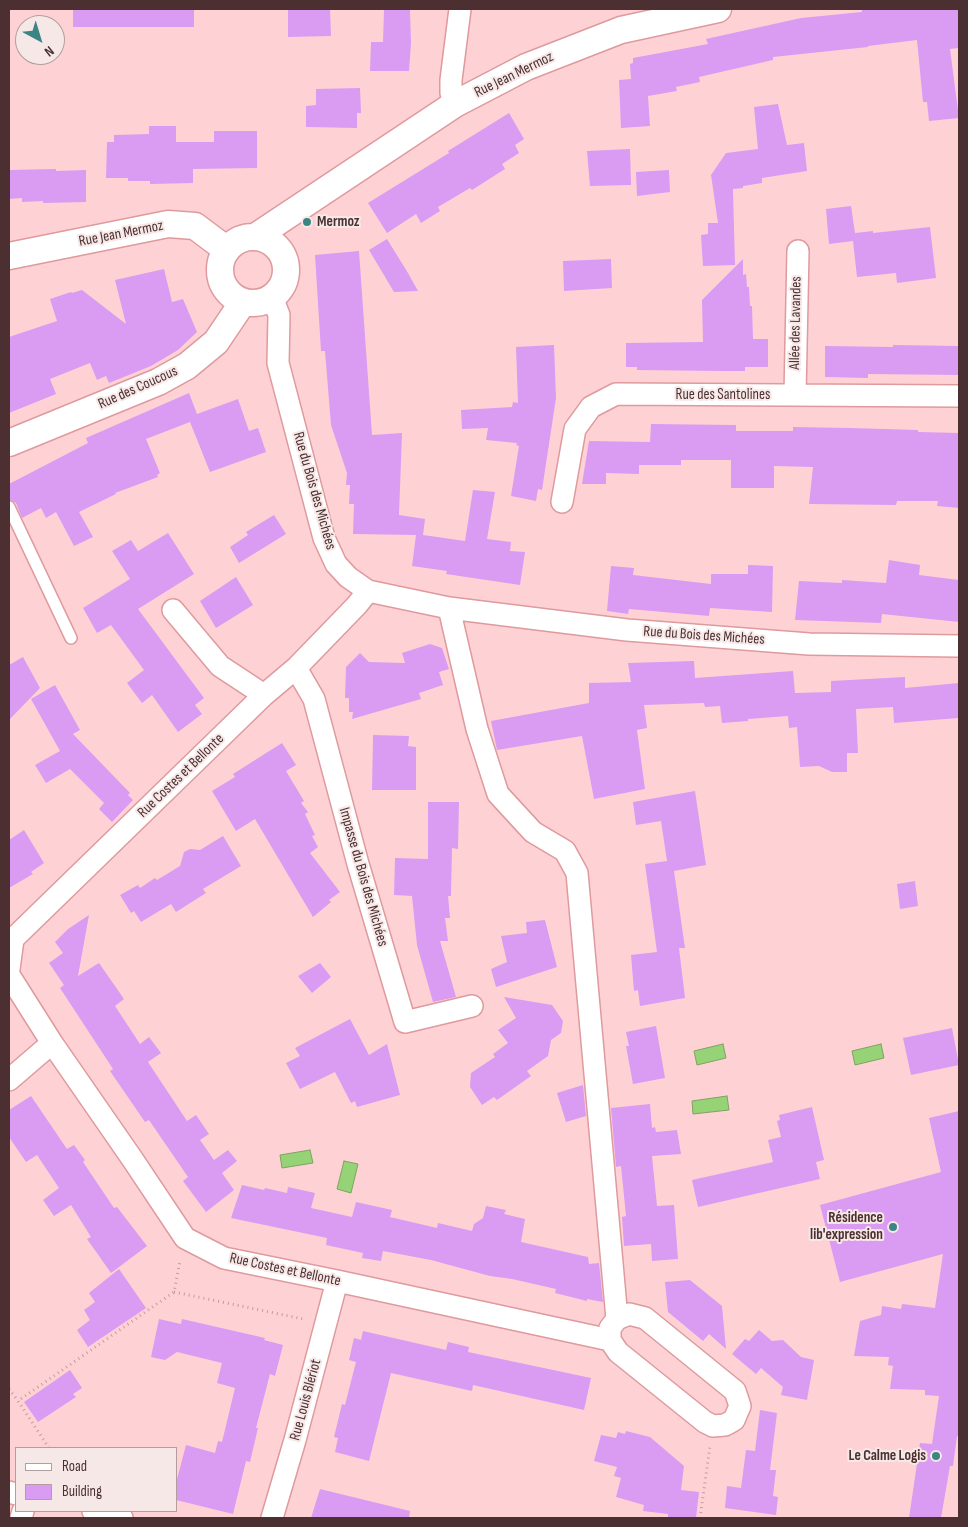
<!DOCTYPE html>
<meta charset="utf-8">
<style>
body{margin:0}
#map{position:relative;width:968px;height:1527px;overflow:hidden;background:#fed2d4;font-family:"Sofia Sans Condensed",sans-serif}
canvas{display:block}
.frame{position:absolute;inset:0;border:10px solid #4c3031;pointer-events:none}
.legend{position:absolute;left:15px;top:1447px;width:162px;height:65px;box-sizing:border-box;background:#f7e8e8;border:1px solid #b39e9f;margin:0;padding:6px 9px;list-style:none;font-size:15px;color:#4c3031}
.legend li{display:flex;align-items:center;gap:10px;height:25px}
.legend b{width:25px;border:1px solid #b39e9f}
.north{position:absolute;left:15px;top:15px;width:50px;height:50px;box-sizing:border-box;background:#f7e8e8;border:1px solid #b39e9f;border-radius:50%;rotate:141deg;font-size:14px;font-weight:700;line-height:20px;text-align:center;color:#4c3031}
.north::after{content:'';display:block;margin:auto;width:18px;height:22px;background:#3c8585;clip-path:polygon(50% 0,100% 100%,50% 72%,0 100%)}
</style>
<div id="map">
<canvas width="968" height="1527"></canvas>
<div class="frame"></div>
<ul class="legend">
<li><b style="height:6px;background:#fff"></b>Road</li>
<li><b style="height:14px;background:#da9bf3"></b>Building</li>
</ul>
<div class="north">N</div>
</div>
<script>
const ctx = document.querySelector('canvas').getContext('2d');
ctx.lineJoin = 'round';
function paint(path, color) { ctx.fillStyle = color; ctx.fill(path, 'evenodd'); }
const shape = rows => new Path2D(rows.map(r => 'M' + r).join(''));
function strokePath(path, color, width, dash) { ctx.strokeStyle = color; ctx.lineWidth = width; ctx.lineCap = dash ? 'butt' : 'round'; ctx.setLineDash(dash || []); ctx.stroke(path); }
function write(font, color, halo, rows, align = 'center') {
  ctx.font = font + ' "Sofia Sans Condensed",sans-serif'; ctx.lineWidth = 4; ctx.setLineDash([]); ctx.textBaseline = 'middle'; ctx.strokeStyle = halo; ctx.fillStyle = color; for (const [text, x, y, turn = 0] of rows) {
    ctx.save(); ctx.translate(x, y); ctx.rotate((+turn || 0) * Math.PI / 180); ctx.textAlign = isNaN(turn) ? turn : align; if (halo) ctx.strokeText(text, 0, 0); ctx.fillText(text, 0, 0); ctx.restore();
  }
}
const water = shape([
 [723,1044,726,1058,697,1065,694,1051,723,1044],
 [881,1044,884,1058,855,1065,852,1051,881,1044],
 [727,1096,729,1110,693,1114,692,1101,727,1096],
 [310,1150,313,1163,282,1168,280,1155,310,1150],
 [344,1161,358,1164,351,1193,337,1189,344,1161]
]);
const building = shape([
 [73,9,194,9,194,27,73,27],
 [288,9,330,9,331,36,288,37],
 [862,9,959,9,959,48,950,49,959,118,929,121,927,102,923,102,917,40,868,46,868,47,773,57,773,60,699,77,700,82,676,87,677,91,648,96,650,126,621,128,619,80,631,79,630,64,633,63,633,58,708,44,706,39,801,18,862,12],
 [384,10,410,10,411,43,409,71,370,71,371,42,383,42],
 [360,88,361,113,357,113,357,128,306,127,306,106,316,105,316,89],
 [778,104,787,145,804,143,807,171,762,178,762,183,743,186,743,188,733,189,735,265,703,266,701,235,708,234,708,223,718,223,711,175,726,153,758,149,754,107],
 [509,113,524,139,515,145,519,153,502,164,505,169,472,190,470,188,438,207,440,211,421,223,416,214,387,233,368,203,449,153,448,151],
 [149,126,176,126,176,142,214,142,214,131,257,131,257,168,193,169,193,183,150,184,150,181,128,181,128,178,106,178,107,142,114,142,114,135,149,134],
 [630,149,631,185,590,186,587,151],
 [56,169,56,171,86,170,86,202,43,203,43,201,22,202,22,198,9,199,9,170],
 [669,170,670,192,637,196,636,172],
 [851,206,855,233,873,231,873,233,930,227,936,278,897,283,896,273,857,277,853,241,829,244,826,209],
 [387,239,408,273,418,291,394,292,369,250],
 [359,251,372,435,402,433,399,515,425,519,423,535,465,541,473,490,495,492,487,539,511,542,510,551,525,552,520,585,446,574,447,571,412,566,416,535,353,534,354,504,349,504,350,485,346,485,347,473,331,425,325,351,321,351,315,255],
 [611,259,612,288,564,291,563,261],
 [743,259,743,275,746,274,747,287,749,287,750,306,752,306,753,339,768,339,768,367,745,367,745,371,722,371,637,370,637,367,626,367,626,343,703,342,702,300],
 [164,269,172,302,183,299,197,332,178,350,151,366,109,383,106,376,97,380,90,363,50,379,56,394,9,413,9,337,57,321,50,299,71,292,72,293,82,290,126,324,115,280],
 [554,345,556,398,542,490,538,489,536,501,511,496,519,446,516,445,517,443,486,440,488,428,462,429,461,410,512,407,513,402,518,403,516,347],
 [893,345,959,346,959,375,868,374,868,378,825,377,825,346,893,347],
 [189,393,197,414,238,399,249,431,258,428,266,452,210,472,190,422,146,439,160,473,157,475,158,477,115,493,116,494,79,512,93,537,74,546,56,512,46,518,41,508,22,518,16,503,9,500,9,484,88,443,86,438],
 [651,424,736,425,736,431,793,431,793,427,850,428,918,430,918,432,959,433,959,508,937,506,938,501,897,501,896,505,809,504,813,467,774,466,774,488,731,488,731,460,681,460,681,465,639,465,639,474,606,473,606,484,582,484,589,441,650,442],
 [274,515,286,534,239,563,230,547,248,535,246,532],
 [168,533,194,574,138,609,204,698,195,705,202,714,178,732,152,695,142,703,127,683,144,670,111,625,97,633,83,608,130,579,112,551,131,540,138,551],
 [889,560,920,565,919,575,959,580,959,622,882,614,881,623,795,620,799,581,842,583,842,580,886,583],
 [748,565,773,566,772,612,710,608,709,616,629,609,628,614,607,611,611,566,634,568,633,575,711,584,711,574,748,574],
 [236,577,253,605,216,628,200,601],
 [430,644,442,648,449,669,439,672,443,685,419,693,421,699,352,719,353,712,349,712,349,698,345,698,346,667,360,653,369,662,405,663,402,653],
 [23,657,40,688,9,720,9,665],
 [694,661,695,678,793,671,795,693,831,692,831,681,905,677,905,688,959,683,959,718,894,723,893,707,856,709,858,753,847,753,847,772,832,772,819,766,800,767,797,727,789,728,788,716,748,719,748,721,722,723,720,706,705,707,704,703,644,705,647,728,637,730,645,789,594,799,582,736,497,750,491,721,589,703,589,683,631,682,628,663],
 [55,685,80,730,73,734,130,793,128,795,133,800,112,822,99,809,104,803,70,769,46,783,35,765,60,751,31,699],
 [373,735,409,736,408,746,416,747,416,790,372,790],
 [282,743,296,765,286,771,304,801,301,803,308,812,305,814,315,835,312,836,318,847,310,853,340,892,329,900,331,902,313,917,255,819,236,831,212,791,235,777,233,774],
 [695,791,706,865,674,871,685,948,679,948,685,998,640,1006,638,990,634,991,631,955,657,952,645,864,667,861,661,821,636,825,633,802],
 [428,802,459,802,458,849,452,848,451,896,448,896,450,918,445,918,448,941,440,941,456,997,433,1002,417,945,412,896,394,895,395,858,428,859],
 [24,830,44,863,31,872,33,874,9,888,9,840],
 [223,836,241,866,203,889,206,893,176,912,171,904,141,922,134,911,131,913,120,895,138,885,140,888,155,878,157,880,180,866,184,852,190,849,200,850],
 [915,881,918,906,900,909,897,884],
 [89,915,78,976,99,963,124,999,115,1006,140,1044,149,1037,161,1053,148,1062,187,1121,196,1115,209,1134,200,1140,214,1160,228,1150,237,1161,222,1173,234,1190,206,1212,183,1181,188,1177,149,1120,145,1122,110,1071,113,1069,60,988,64,985,49,963,63,953,55,942,68,929],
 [545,920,557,967,496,987,491,969,507,962,501,936,527,933,526,922],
 [320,963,331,977,312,993,298,976],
 [504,997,552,1005,563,1021,561,1033,551,1040,548,1056,527,1071,531,1076,497,1100,494,1097,482,1105,470,1087,471,1073,495,1057,493,1054,508,1043,498,1030,516,1018],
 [350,1019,369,1055,387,1044,400,1095,357,1107,355,1101,351,1103,335,1072,300,1089,286,1063,300,1056,295,1048],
 [656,1026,665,1078,633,1084,626,1046,629,1046,626,1032],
 [952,1028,959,1065,911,1075,903,1038],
 [583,1085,586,1116,566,1122,557,1093],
 [31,1096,67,1149,74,1145,85,1160,83,1162,114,1208,117,1207,147,1246,111,1273,87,1239,91,1237,71,1205,54,1216,43,1200,59,1188,37,1155,26,1162,9,1137,9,1110],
 [650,1104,652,1128,655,1127,656,1132,677,1130,681,1154,652,1156,657,1206,674,1205,678,1259,652,1261,651,1244,624,1246,622,1217,626,1216,621,1166,616,1167,611,1108],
 [812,1107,824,1160,816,1162,820,1179,698,1207,692,1180,773,1162,768,1140,781,1137,777,1121,780,1120,779,1115],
 [959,1111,959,1436,957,1436,953,1466,950,1466,941,1518,909,1518,920,1443,932,1444,939,1396,925,1395,925,1390,890,1389,893,1366,888,1365,889,1357,854,1356,860,1321,881,1315,882,1306,901,1309,902,1304,935,1308,943,1254,840,1282,820,1205,941,1172,929,1118],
 [242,1185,264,1190,265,1188,287,1193,288,1187,315,1193,311,1208,352,1217,356,1202,392,1210,390,1217,437,1228,438,1223,472,1231,474,1224,483,1218,486,1206,506,1210,504,1214,525,1219,521,1242,588,1257,589,1264,599,1263,603,1302,587,1299,587,1301,555,1293,556,1289,512,1279,490,1276,431,1260,383,1251,381,1261,362,1258,363,1253,326,1245,327,1238,231,1218],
 [119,1269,146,1308,88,1347,77,1330,90,1320,84,1310,95,1302,89,1293],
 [690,1280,722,1306,726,1349,709,1334,703,1341,668,1312,665,1282],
 [159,1319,181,1324,182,1319,265,1338,264,1340,283,1345,275,1376,270,1374,256,1428,258,1428,250,1462,246,1461,233,1514,176,1500,176,1483,186,1445,215,1453,218,1441,222,1442,235,1388,217,1383,222,1363,177,1352,165,1360,151,1357],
 [759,1330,772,1341,783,1340,801,1357,814,1360,807,1400,781,1395,783,1387,761,1368,756,1374,732,1354,745,1339,749,1341],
 [363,1331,446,1350,448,1342,469,1347,468,1352,591,1378,584,1410,473,1385,472,1391,391,1373,369,1461,335,1452,338,1438,334,1437,342,1404,345,1405,356,1362,349,1360,354,1338,361,1340],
 [70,1370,82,1388,73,1394,76,1397,38,1422,24,1402],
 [760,1410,777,1413,770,1470,776,1470,773,1496,778,1497,776,1515,725,1508,727,1486,741,1488,746,1450,755,1451],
 [626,1431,650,1437,684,1466,681,1490,699,1492,696,1518,668,1518,668,1514,643,1511,644,1505,616,1497,621,1478,614,1476,617,1467,594,1461,601,1435,616,1438,618,1432,625,1434],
 [320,1489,410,1511,409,1518,311,1518]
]);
const path = shape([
 [174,1292,303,1319],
 [9,1389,18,1401],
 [49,1448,18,1401,174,1292,180,1261],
 [700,1518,710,1446]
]);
const service = shape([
 [9,507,71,638]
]);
const minor = shape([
 [455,104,451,93,451,80,460,9],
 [272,297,279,315,278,363,324,538,336,564,348,577,368,591,449,608,627,630,809,644,959,646],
 [795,395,798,251],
 [562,502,575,429,591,407,616,394,959,396],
 [449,608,477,729,498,794,533,832,565,851,577,873,617,1319],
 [173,610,220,666,264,695],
 [296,668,314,699,358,864,405,1022,472,1006],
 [9,969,13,939,264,695,296,668,357,605,368,591],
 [9,975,52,1043,133,1160,185,1238,224,1258,337,1281,610,1340,618,1352,705,1422,713,1426,725,1425,734,1420,740,1406,735,1391,645,1318,629,1314,617,1319,610,1328,610,1340],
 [9,1080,52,1043],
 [9,1492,16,1494],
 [93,1511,122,1518],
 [21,1518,23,1511],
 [272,1518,295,1440,337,1281]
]);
const tertiary = shape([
 [255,237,455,104,526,67,621,30,718,9],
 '220 270a33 33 0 1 1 66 0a33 33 0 1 1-66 0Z',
 [9,256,168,224,195,226,227,250],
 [9,443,158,382,187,366,216,342,243,302]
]);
const markers = [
 [307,222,5,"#3c8585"],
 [893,1227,5,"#3c8585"],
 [936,1456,5,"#3c8585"]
];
const streetNames = [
 ["Rue Jean Mermoz",514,75,-26],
 ["Rue Jean Mermoz",121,234,-11],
 ["Allée des Lavandes",796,323,-89],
 ["Rue des Coucous",138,388,-24],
 ["Rue des Santolines",723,395],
 ["Rue du Bois des Michées",314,491,74],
 ["Rue du Bois des Michées",704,636,4],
 ["Rue Costes et Bellonte",181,776,-44],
 ["Impasse du Bois des Michées",363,877,74],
 ["Rue Costes et Bellonte",285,1270,12],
 ["Rue Louis Blériot",306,1400,-75]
];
const poiNames = [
 ["Mermoz",317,222,"left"],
 ["Résidence",883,1218],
 ["lib'expression",883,1235],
 ["Le Calme Logis",926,1456]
];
paint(water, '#95d376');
strokePath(water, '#7fa261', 1);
paint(building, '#da9bf3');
strokePath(service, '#de9a9d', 14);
strokePath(minor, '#de9a9d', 24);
strokePath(tertiary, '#de9a9d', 29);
strokePath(path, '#c49d9f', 3, [1, 4]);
strokePath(service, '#fff', 11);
strokePath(minor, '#fff', 21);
strokePath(tertiary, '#fff', 26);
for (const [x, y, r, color] of markers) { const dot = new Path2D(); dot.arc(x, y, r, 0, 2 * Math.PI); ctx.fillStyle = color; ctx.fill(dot); strokePath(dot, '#f7e8e8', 2); }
write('15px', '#4c3031', '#f7e8e8', streetNames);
write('bold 15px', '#4c3031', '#f7e8e8', poiNames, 'right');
</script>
